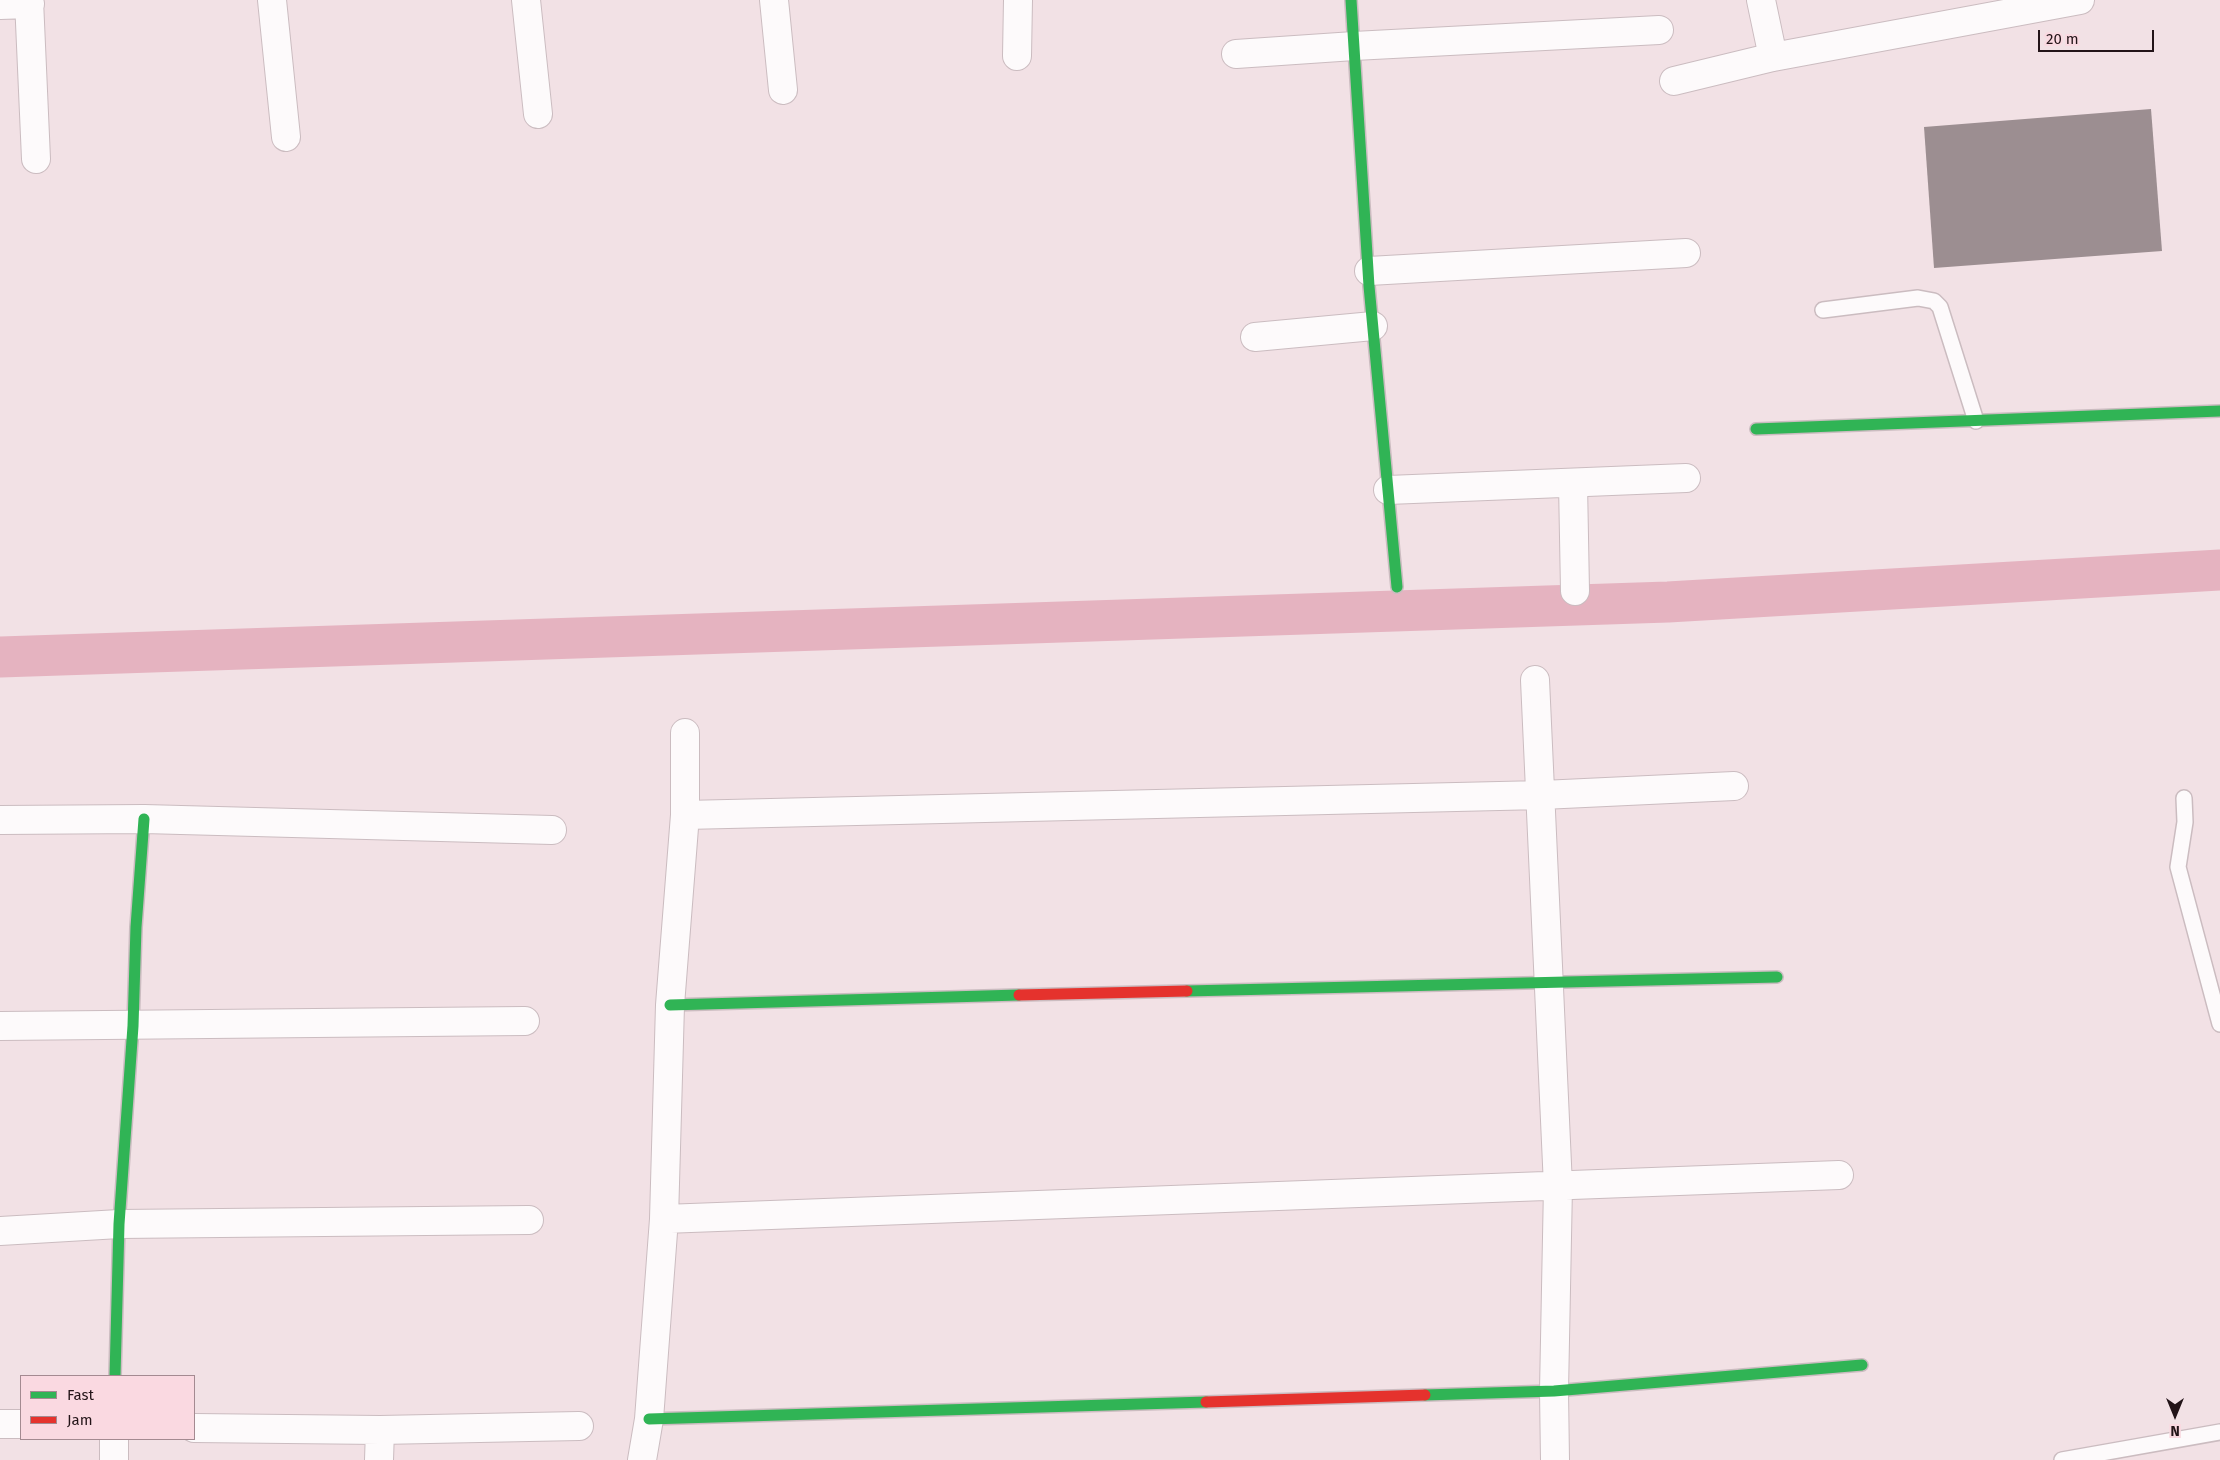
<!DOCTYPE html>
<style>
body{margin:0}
#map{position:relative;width:2220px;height:1460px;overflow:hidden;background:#f2e1e5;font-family:"Fira Sans",sans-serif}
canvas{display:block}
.legend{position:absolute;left:20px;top:1375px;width:175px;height:65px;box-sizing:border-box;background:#fad9e1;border:1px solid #a48a91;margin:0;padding:6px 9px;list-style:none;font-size:15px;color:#231418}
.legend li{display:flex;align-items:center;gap:10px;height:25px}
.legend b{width:25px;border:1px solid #a48a91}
.north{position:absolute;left:2150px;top:1390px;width:50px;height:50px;-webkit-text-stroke:4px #fad9e1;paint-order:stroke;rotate:180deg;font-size:14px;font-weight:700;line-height:20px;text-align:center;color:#231418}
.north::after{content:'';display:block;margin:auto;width:18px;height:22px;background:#231418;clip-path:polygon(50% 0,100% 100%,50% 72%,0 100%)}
.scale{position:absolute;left:2038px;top:30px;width:116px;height:22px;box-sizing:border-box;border:2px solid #231418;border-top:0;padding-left:6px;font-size:15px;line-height:18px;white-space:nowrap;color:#231418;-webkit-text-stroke:4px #fad9e1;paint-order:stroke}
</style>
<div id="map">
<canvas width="2220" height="1460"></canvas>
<ul class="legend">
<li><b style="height:6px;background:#30b455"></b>Fast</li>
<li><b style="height:6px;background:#e5322d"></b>Jam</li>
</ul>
<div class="north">N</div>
<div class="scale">20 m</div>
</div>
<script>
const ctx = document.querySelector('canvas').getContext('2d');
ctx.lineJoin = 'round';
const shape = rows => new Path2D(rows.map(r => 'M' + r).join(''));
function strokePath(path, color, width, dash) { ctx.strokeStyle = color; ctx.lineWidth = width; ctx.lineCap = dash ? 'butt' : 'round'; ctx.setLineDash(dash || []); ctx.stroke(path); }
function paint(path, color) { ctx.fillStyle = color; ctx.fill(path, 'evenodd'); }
const canal = shape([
 [0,657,1668,602,2220,570]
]);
const building = shape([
 [2151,109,2162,251,1934,268,1924,127]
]);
const lane = shape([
 [1823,310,1918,298,1934,301,1940,307,1976,421],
 [2184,798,2185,822,2178,867,2220,1024],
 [2062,1460,2220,1432]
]);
const street = shape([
 [29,0,36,159],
 [272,0,286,137],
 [526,0,538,114],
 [774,0,783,90],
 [1761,0,1773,57],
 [0,5,30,4],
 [1236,54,1354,46,1659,30],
 [1017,56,1018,0],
 [1674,81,1773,57,2080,0],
 [1369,271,1686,253],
 [1255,337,1373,326],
 [1573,483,1575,591],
 [1388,490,1686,478],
 [1535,680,1558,1186,1554,1391,1555,1460],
 [685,815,1542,795,1734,786],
 [0,820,144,819,552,830],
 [0,1026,525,1021],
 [664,1219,1839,1175],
 [0,1231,119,1224,529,1220],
 [0,1424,21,1424],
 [194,1428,380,1430,579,1426],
 [114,1439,114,1460],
 [379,1460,380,1430],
 [642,1460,649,1419,664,1219,670,1005,685,815,685,733]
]);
const fast = shape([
 [1351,0,1369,286,1397,587],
 [1756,429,2220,411],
 [1187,991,1777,977],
 [670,1005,1019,995],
 [115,1376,119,1224,133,1026,136,927,144,819],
 [1425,1395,1554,1391,1862,1365],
 [649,1419,1206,1402]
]);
const jam = shape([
 [1019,995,1187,991],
 [1206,1402,1425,1395]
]);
strokePath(canal, '#e5b3c0', 41);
paint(building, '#9c8e91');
strokePath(lane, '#cbbcc0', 18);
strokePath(street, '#cbbcc0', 30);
strokePath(fast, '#cbbcc0', 14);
strokePath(jam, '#cbbcc0', 14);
strokePath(lane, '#fdfafb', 15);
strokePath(street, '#fdfafb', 28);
strokePath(fast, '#30b455', 11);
strokePath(jam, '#e5322d', 11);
</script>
